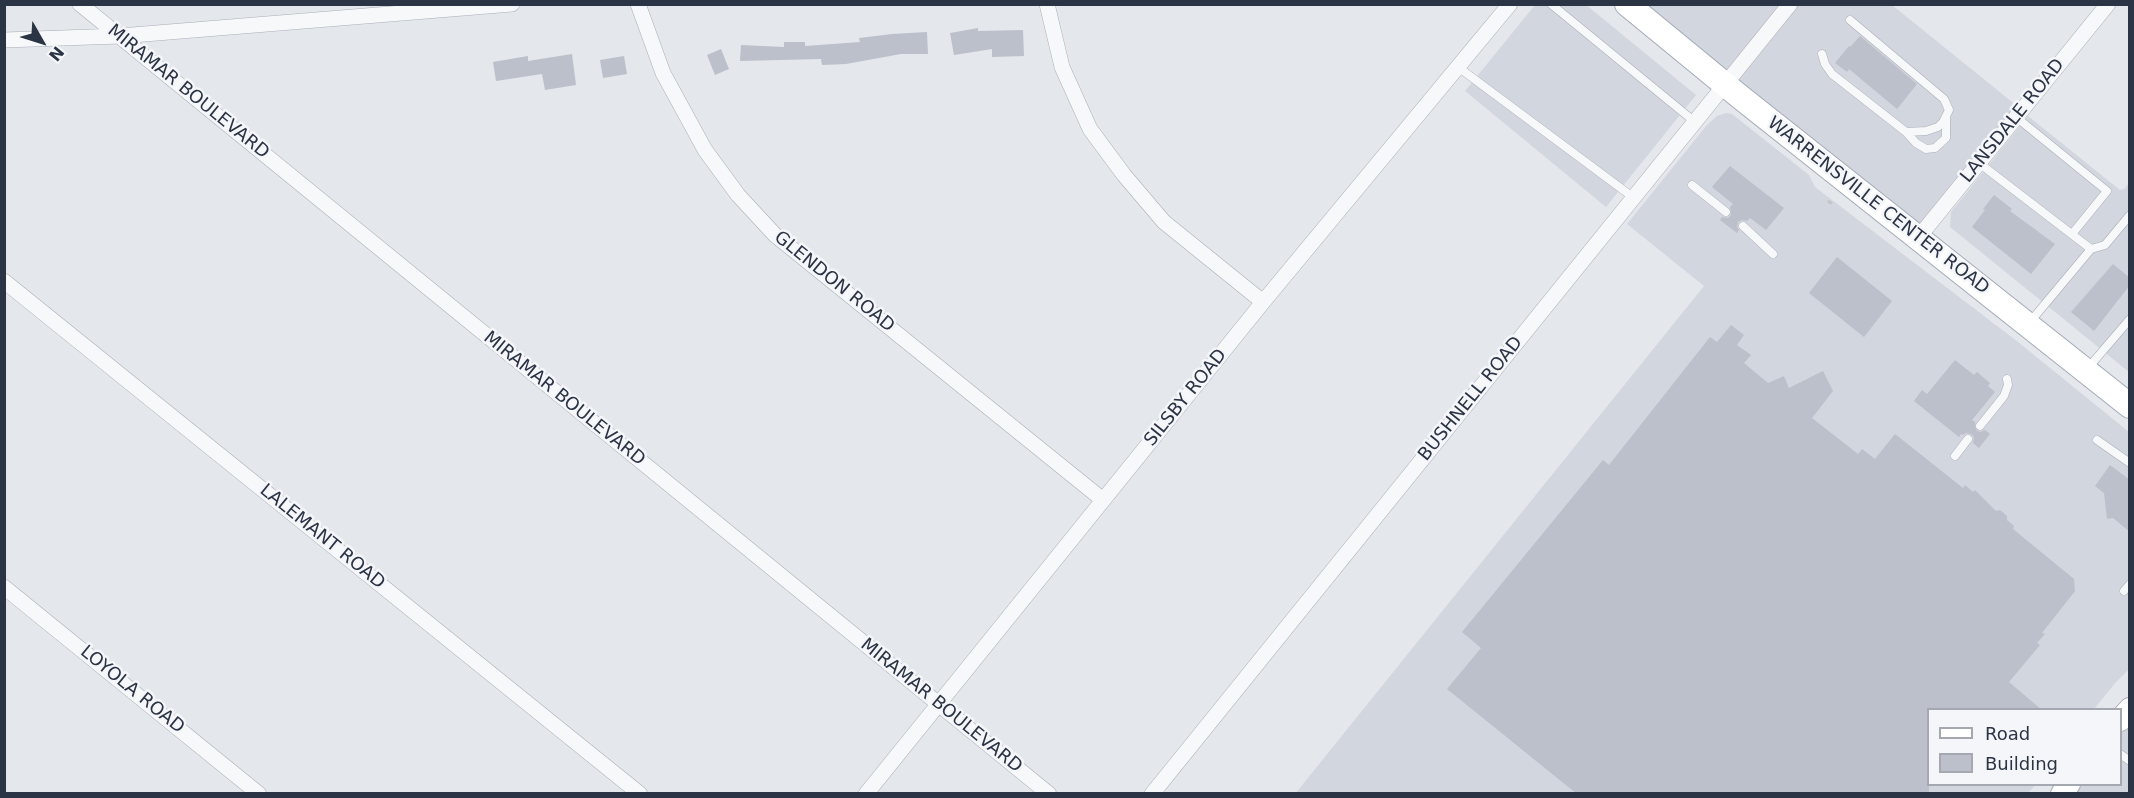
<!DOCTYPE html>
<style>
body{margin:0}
#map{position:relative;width:2134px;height:798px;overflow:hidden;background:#e4e7ec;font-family:"DejaVu Sans",sans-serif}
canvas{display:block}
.frame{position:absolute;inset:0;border:6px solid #2b3445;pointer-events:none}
.legend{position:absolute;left:1927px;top:708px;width:195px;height:78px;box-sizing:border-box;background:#f4f6f9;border:2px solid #a4a8b1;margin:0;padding:8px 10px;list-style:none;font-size:18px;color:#2b3445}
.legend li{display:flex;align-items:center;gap:12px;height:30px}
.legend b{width:30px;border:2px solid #a4a8b1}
.north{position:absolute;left:12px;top:12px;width:60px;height:60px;-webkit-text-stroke:4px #f4f6f9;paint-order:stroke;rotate:129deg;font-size:16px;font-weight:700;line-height:24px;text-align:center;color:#2b3445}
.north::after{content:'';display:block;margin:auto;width:21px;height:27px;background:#2b3445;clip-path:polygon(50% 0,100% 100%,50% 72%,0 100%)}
</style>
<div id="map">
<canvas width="2134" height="798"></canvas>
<div class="frame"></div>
<ul class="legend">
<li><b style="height:8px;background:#fff"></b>Road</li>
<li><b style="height:16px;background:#bbc0ca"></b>Building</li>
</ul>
<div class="north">N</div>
</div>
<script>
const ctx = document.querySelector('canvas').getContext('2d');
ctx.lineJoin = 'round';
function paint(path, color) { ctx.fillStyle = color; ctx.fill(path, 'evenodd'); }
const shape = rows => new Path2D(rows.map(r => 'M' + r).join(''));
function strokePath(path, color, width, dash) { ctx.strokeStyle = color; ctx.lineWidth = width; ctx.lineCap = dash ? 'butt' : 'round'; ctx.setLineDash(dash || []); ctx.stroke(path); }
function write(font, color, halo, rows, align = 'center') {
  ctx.font = font + ' "DejaVu Sans",sans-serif'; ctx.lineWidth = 5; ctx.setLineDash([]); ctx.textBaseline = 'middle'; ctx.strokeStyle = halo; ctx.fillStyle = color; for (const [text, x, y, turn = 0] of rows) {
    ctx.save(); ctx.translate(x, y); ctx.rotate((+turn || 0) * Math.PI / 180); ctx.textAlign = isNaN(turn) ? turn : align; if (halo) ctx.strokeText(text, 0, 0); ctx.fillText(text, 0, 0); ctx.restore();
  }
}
const built = shape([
 [1585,4,1696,95,1606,207,1465,91,1535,5],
 [1627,5,1892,5,2022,110,1918,238],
 [1726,113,1732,114,1809,175,1815,187,2018,342,2129,432,2129,669,2116,682,2094,709,1928,710,1928,784,2035,785,2028,793,1295,794,1704,286,1627,224,1707,125,1717,116],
 [2028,116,2120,190,2124,189,2129,183,2129,372,1950,227,1951,212],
 [2129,709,2129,793,2062,794,2069,785,2120,784,2121,720]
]);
const building = shape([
 [978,28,978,31,1023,30,1024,56,992,57,992,49,954,55,950,33],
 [927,32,928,54,901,54,846,64,822,65,821,59,740,61,741,45,784,47,784,42,805,42,805,46,860,42,859,38,892,34],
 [1860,36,1917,84,1897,109,1849,69,1847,72,1835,63,1849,46,1850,47],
 [721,49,729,69,715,75,707,55],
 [572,54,576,85,545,90,542,74,496,81,493,62,528,56,528,61],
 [624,56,627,74,603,78,600,60],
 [1730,166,1784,208,1766,230,1750,218,1747,221,1742,220,1738,222,1737,227,1739,230,1737,233,1720,220,1722,217,1728,218,1731,215,1730,207,1733,204,1712,187],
 [1994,195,2012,209,2010,211,2055,244,2031,274,1972,227,1985,210,1983,209],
 [1837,257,1892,301,1864,337,1809,293],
 [2113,264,2130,278,2130,285,2094,331,2071,312],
 [1731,325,1744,335,1737,345,1751,355,1744,363,1768,383,1784,376,1789,388,1823,371,1833,391,1812,418,1858,454,1862,449,1875,459,1895,434,1963,488,1965,485,1973,492,1975,490,1996,511,2000,510,2007,516,2007,520,2014,526,2013,529,2074,579,2075,591,2042,633,2045,634,2037,643,2040,645,2009,682,2042,710,1929,710,1929,794,1577,794,1447,689,1481,648,1462,632,1603,460,1609,465,1710,337,1717,342],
 [1955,360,1974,375,1977,372,1990,383,1988,386,1995,392,1972,420,1975,422,1976,430,1980,432,1985,430,1990,434,1979,448,1973,443,1974,437,1971,434,1966,433,1963,435,1961,434,1959,437,1914,401,1922,390,1927,394],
 [2110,465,2130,480,2130,532,2113,518,2107,519,2104,493,2095,486]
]);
const path = shape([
 [1828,201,1834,205]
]);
const service = shape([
 [1551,4,1695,122],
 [1822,54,1825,64,1832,74,1906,132,1926,131,1938,127,1943,122,1949,110,1944,99,1850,20],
 [1458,67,1634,198],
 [2016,117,2107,191,2072,234],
 [1906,132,1916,143,1926,149,1935,148,1946,138,1946,118],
 [1979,163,2091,249],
 [1692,185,1726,212],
 [1743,226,1773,254],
 [2030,322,2091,249,2105,245,2130,215],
 [2088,368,2130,319],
 [1980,426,2004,396,2008,385,2007,379],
 [2097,440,2130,463],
 [1955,456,1968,439],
 [2124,591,2130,584],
 [2120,754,2130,761]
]);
const minor = shape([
 [80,4,1049,794],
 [638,4,663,73,705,150,738,195,775,235,1103,500],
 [1047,4,1062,67,1090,129,1124,175,1164,222,1263,302],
 [4,40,120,36,512,4],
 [1918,238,2108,4],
 [4,281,640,794],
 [4,587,259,794],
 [866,794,1263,302,1510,4],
 [1152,794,1790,4]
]);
const secondary = shape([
 [2120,720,2130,709],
 [2062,794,2069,784]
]);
const primary = shape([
 [1627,4,1739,96,2130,406]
]);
const streetNames = [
 ["MIRAMAR BOULEVARD",188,92,39],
 ["LANSDALE ROAD",2013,121,-51],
 ["WARRENSVILLE CENTER ROAD",1878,206,38],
 ["GLENDON ROAD",834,282,39],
 ["SILSBY ROAD",1186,398,-51],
 ["MIRAMAR BOULEVARD",564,399,39],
 ["BUSHNELL ROAD",1471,399,-51],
 ["LALEMANT ROAD",322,537,39],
 ["LOYOLA ROAD",132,690,39],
 ["MIRAMAR BOULEVARD",941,706,39]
];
paint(built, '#d2d6de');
paint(building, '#bbc0ca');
strokePath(service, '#a9aeb7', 9);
strokePath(minor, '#a9aeb7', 16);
strokePath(secondary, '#a9aeb7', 24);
strokePath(primary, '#a3abb8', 26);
strokePath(path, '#c2c5cb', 3, [4.5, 4.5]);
strokePath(service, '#f7f8fa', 8);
strokePath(minor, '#f7f8fa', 15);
strokePath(secondary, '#fff', 22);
strokePath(primary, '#fff', 24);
write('18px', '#2b3445', '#f4f6f9', streetNames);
</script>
